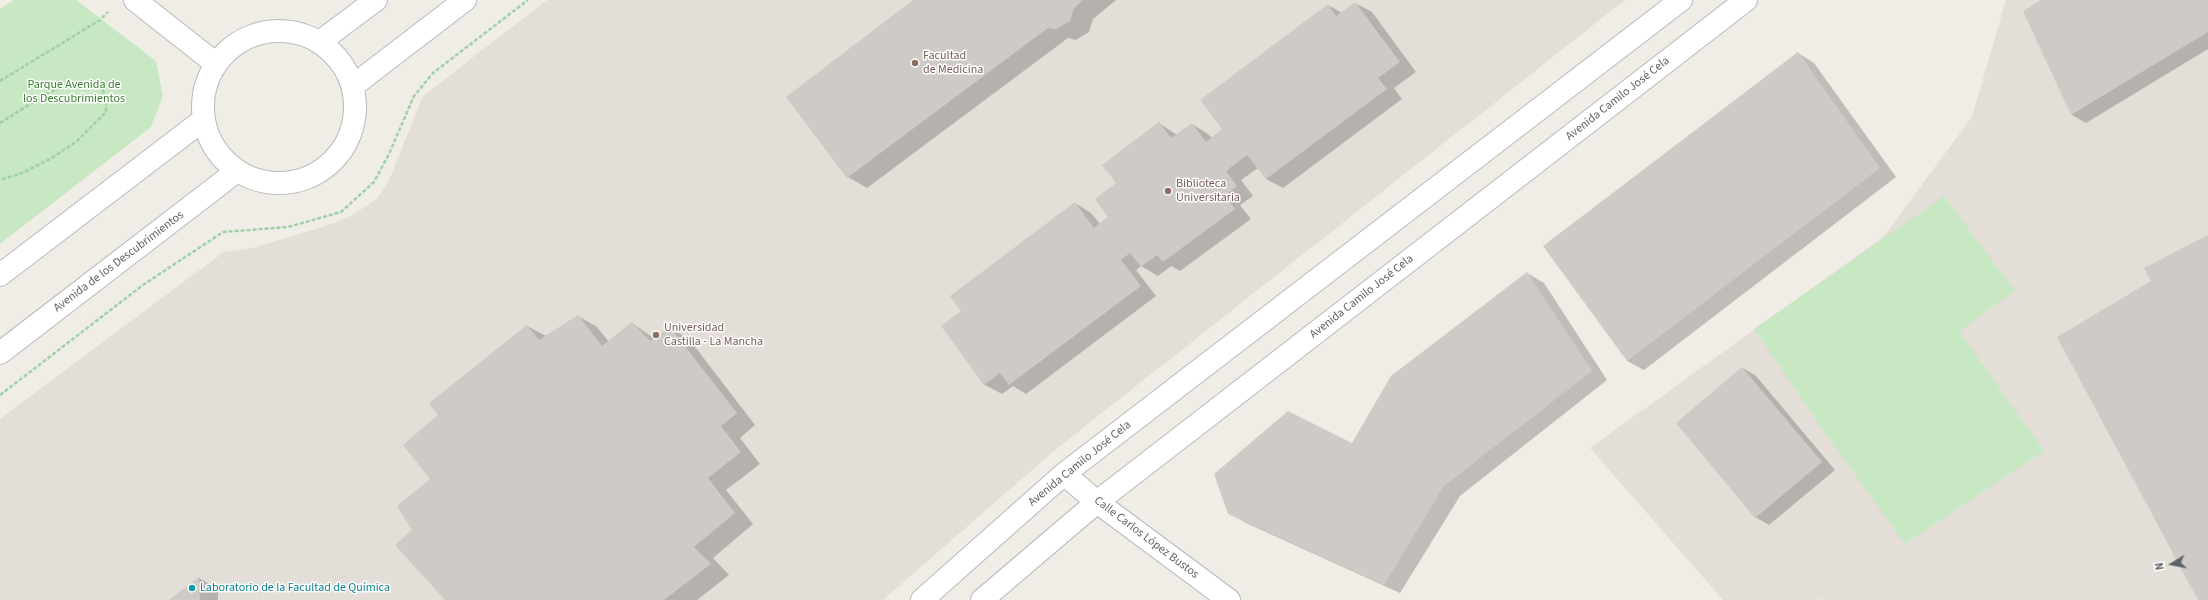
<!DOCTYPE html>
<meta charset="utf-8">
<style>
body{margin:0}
#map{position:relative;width:2208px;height:600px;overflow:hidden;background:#f0ede6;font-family:"Source Sans 3",sans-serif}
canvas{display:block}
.north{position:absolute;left:2152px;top:544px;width:40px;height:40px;-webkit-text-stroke:3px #fff;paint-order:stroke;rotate:260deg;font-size:11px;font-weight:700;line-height:16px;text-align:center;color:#5e6367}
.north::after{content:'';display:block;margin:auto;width:14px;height:18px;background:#5e6367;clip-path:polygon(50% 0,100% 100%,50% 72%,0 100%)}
</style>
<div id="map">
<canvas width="2208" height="600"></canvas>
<div class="north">N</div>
</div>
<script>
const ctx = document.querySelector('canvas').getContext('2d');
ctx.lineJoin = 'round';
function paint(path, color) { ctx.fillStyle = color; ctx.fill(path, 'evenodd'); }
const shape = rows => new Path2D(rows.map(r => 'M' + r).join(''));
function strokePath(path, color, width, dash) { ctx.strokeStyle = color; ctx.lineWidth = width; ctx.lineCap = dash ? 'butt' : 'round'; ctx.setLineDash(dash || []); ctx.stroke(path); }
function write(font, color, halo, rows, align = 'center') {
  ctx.font = font + ' "Source Sans 3",sans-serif'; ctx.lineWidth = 3; ctx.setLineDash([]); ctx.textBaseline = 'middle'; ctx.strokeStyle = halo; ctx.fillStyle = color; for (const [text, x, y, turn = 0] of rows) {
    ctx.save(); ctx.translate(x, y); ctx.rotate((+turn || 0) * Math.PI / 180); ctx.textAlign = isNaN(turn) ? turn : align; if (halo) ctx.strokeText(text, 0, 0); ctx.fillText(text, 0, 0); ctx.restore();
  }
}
const education = shape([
 [547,0,1625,0,1055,450,883,600,0,600,0,419,224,252,253,248,323,227,349,217,377,199,389,180,423,96],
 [2006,0,2208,0,2208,600,1823,600,1822,598,1819,600,1723,600,1590,448,1883,237,1972,117]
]);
const green = shape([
 [14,0,76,0,156,61,163,96,151,127,0,244,0,9],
 [1944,196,2015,291,1959,331,2044,451,1905,544,1823,430,1754,329]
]);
const shadow = shape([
 [915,0,1116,0,1093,19,1089,32,1076,40,1068,38,867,188,848,177],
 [2043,0,2208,0,2208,49,2086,123,2072,115,2024,12],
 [1355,3,1372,12,1416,72,1394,88,1402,99,1283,188,1266,179,1258,168,1241,180,1253,196,1240,205,1251,219,1180,271,1171,266,1158,276,1141,266,1136,270,1156,296,1026,394,1013,386,1002,394,985,385,942,326,963,311,1075,203,1091,213,1100,224,1110,217,1117,183,1159,123,1177,135,1192,124,1208,134,1212,138,1223,129,1328,5,1342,13],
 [1798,53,1814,63,1896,177,1644,370,1627,361],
 [1527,273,1544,283,1607,380,1460,496,1400,593,1246,523,1229,513,1352,444],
 [578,316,597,327,609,342,632,323,655,339,670,328,689,339,755,425,740,438,760,464,726,490,753,524,713,558,729,575,697,600,447,600,414,531,431,479,439,416,527,326,546,336],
 [1743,368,1756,376,1835,470,1769,525,1755,517],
 [199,578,218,589,218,600,170,600]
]);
const building = shape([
 [913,0,1083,0,1074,8,1070,21,1056,29,1048,28,847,178,786,97],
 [2041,0,2208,0,2208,32,2071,115,2023,11],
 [1355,2,1400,62,1378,78,1387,89,1266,179,1247,155,1226,171,1237,186,1225,196,1235,209,1163,262,1157,255,1141,267,1130,253,1121,260,1141,286,1009,385,1000,373,984,385,941,326,961,311,950,296,1075,202,1094,228,1108,217,1095,199,1116,183,1102,165,1159,122,1171,138,1192,123,1206,142,1222,129,1200,100,1328,4,1336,16],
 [1798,52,1880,168,1627,361,1543,246],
 [2208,235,2208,600,2198,600,2057,337,2151,281,2144,268],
 [1527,272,1592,371,1444,486,1384,585,1228,514,1214,474,1288,411,1352,443,1391,376],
 [578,315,602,346,632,322,650,341,670,327,737,413,721,426,741,452,708,478,735,513,694,547,711,564,664,600,445,600,395,545,412,530,397,506,430,479,403,445,438,415,429,403,527,325,539,340],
 [1742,367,1822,462,1755,518,1676,423],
 [199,577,200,600,169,600]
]);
const path = shape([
 [0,81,100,20,108,12],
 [0,123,49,92,66,86,92,85,103,90,106,102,106,112,77,141,50,159,22,173,0,180],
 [0,395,143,285,223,232,288,227,341,212,374,182,389,154,414,96,433,73,528,0]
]);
const minor = shape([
 [135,0,215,63],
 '203 107a76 76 0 1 1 152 0a76 76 0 1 1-152 0Z',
 [321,41,376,0],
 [354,85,465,0],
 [0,275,203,120],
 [0,353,237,171],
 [1064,474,1097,502,1229,600],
 [922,600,1064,474,1681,0],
 [982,600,1097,502,1746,0]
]);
const markers = [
 [915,63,4,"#8d6e63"],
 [1168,191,4,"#8d6e63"],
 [656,335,4,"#8d6e63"],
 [192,588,4,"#0f9aa8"]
];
const educationNames = [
 ["Facultad",923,56],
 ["de Medicina",923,70],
 ["Biblioteca",1176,184],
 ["Universitaria",1176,198],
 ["Universidad",664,328],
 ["Castilla - La Mancha",664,342]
];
const parkNames = [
 ["Parque Avenida de",74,85],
 ["los Descubrimientos",74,99]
];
const streetNames = [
 ["Avenida Camilo José Cela",1618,99,-38],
 ["Avenida de los Descubrimientos",119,262,-37],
 ["Avenida Camilo José Cela",1362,297,-38],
 ["Avenida Camilo José Cela",1080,464,-39],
 ["Calle Carlos López Bustos",1146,538,37]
];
const cultureNames = [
 ["Laboratorio de la Facultad de Química",200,588]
];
paint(education, '#e3ded7');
paint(green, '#c8e8c3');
paint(shadow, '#0003');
paint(building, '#cecac5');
strokePath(minor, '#b7babd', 24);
strokePath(path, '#9fd1a6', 2.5, [4, 2]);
strokePath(minor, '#fff', 22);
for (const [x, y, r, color] of markers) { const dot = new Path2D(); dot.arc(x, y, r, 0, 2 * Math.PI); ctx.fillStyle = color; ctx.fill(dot); strokePath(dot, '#fff', 1.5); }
write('12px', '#785e54', '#fff', educationNames, 'left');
write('12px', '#3a8231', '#fff', parkNames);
write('12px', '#5e6367', '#fff', streetNames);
write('12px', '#0d838f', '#fff', cultureNames, 'left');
</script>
